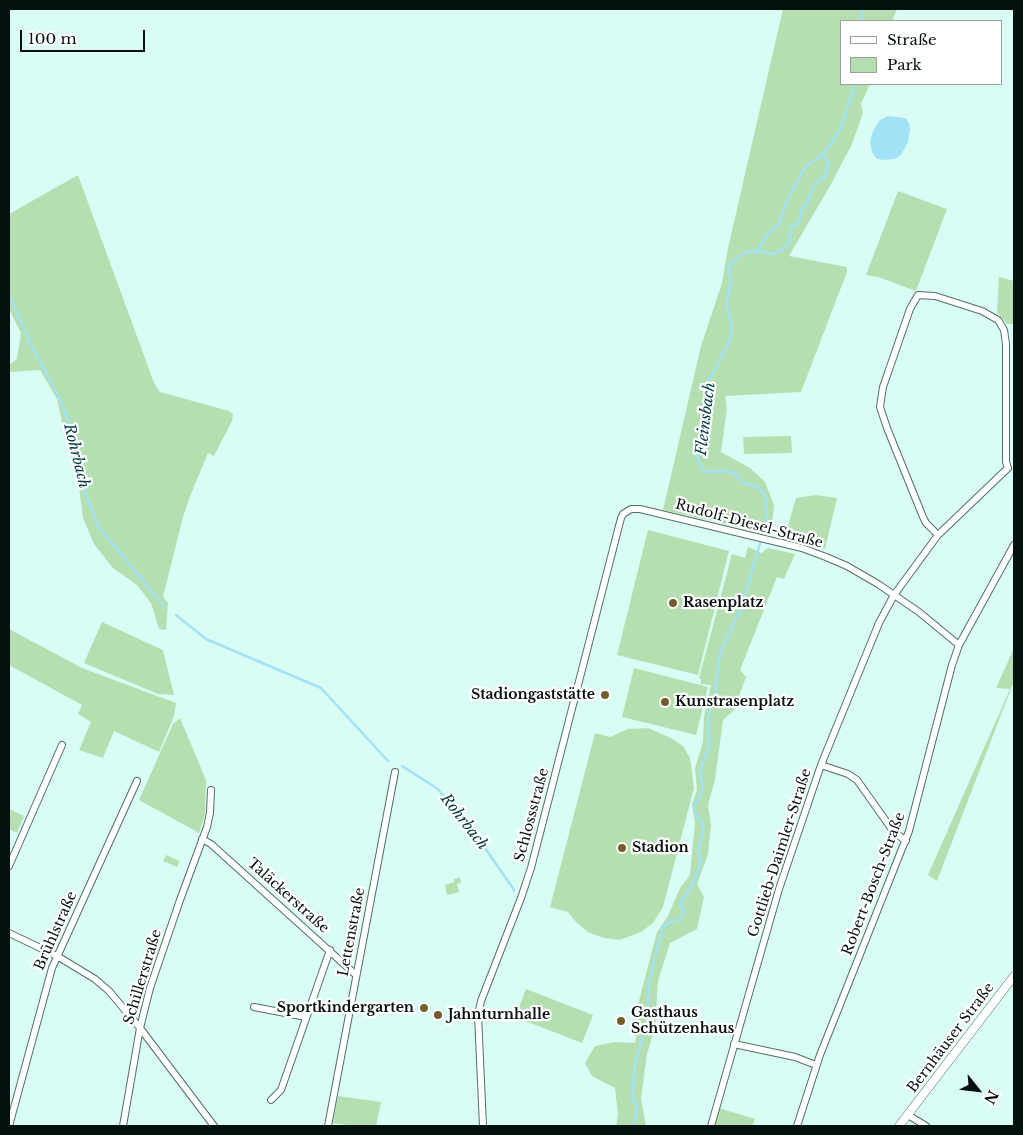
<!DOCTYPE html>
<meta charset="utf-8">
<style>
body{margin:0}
#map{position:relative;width:1023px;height:1135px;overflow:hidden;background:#d9fdf5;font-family:"Libre Baskerville",serif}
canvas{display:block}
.frame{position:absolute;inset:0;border:10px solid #05110e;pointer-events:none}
.legend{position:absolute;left:840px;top:20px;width:162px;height:65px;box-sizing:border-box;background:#fff;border:1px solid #9ba09f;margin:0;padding:6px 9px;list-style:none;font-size:15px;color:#05110e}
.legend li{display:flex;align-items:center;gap:10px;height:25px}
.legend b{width:25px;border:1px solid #9ba09f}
.north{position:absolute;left:953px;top:1065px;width:50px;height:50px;-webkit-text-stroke:4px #fff;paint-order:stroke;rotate:119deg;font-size:14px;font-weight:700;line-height:20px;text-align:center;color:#05110e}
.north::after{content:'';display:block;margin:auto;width:18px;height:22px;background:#05110e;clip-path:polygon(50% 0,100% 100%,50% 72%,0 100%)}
.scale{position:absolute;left:20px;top:30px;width:125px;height:22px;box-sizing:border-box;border:2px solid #05110e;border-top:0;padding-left:6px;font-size:15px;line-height:18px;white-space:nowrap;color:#05110e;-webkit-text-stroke:4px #fff;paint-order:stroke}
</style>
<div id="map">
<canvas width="1023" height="1135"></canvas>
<div class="frame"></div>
<ul class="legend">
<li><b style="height:6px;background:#fff"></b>Straße</li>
<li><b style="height:14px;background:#b5dfb0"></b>Park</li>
</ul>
<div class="north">N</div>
<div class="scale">100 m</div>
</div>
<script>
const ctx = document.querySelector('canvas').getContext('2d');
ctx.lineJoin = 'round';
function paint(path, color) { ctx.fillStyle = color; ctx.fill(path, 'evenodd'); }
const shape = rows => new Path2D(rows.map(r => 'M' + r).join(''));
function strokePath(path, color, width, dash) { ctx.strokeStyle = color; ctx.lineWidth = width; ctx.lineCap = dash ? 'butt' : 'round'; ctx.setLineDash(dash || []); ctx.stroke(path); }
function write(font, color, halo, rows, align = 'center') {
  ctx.font = font + ' "Libre Baskerville",serif'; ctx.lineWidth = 4.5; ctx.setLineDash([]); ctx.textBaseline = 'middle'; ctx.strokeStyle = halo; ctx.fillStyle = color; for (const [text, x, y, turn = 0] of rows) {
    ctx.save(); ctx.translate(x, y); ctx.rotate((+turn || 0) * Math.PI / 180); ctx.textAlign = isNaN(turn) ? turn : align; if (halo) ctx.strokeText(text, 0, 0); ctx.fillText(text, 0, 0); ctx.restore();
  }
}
const green = shape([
 [783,9,897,9,892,21,842,21,842,84,870,84,861,104,863,113,852,144,830,186,789,256,847,267,847,272,801,392,725,396,727,408,721,452,750,468,765,482,774,505,771,534,663,510,701,346,722,283,728,248],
 [78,175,154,383,160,392,229,411,233,414,232,421,214,456,208,453,191,494,183,517,163,597,168,603,166,630,159,629,151,603,137,585,113,568,94,544,83,518,77,472,68,450,57,399,40,370,9,372,9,365,17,359,21,333,9,309,9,214],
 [898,191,947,209,916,291,878,277,866,275],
 [999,277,1014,281,1014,324,1007,324,997,312],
 [791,436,792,453,744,454,743,437],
 [816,495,837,498,825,549,815,544,784,539,796,498],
 [648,530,729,551,698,675,617,655],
 [748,547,761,553,768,548,795,554,784,579,777,577,740,670,746,677,734,710,723,720,715,780,708,805,711,825,708,854,697,884,704,897,697,929,670,943,658,981,655,1028,647,1054,641,1099,646,1126,616,1126,618,1115,615,1088,592,1076,585,1063,595,1046,615,1042,635,1043,637,1031,635,1016,657,932,668,916,680,888,690,875,695,822,692,805,697,790,695,768,703,742,704,716,711,685,701,684,701,679,699,678,732,554,745,558],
 [102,622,163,650,174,695,158,694,84,663],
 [9,629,82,668,176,703,174,716,159,752,114,731,103,758,79,750,91,722,78,714,82,705,9,665],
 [1014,648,1014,681,937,881,928,875,1010,689,996,688],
 [634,668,708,687,696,735,622,717],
 [180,718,206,780,205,815,199,833,139,800,173,724],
 [648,728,671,738,683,746,690,758,694,788,663,907,653,923,641,932,620,940,604,938,588,932,575,921,568,912,550,907,595,733,610,737,628,729],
 [9,809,24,816,17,833,9,829],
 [166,855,180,861,177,867,163,861],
 [460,877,461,883,457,884,459,892,447,895,445,885,454,882,454,879],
 [526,989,593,1015,582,1043,515,1017],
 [338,1096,381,1102,376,1126,354,1126,333,1123],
 [719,1108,755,1119,752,1126,714,1126]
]);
const water = shape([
 [888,116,905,118,909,123,910,130,908,142,901,155,895,159,884,160,877,159,872,152,870,142,873,131,880,120]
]);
const stream = shape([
 [862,9,862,21],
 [757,251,772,254,782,250,789,243,791,226,799,223,802,209,808,203,809,196,815,184,825,176,829,164,823,155],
 [9,295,31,345,61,401,79,452,85,492,98,526,163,605],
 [176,615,206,639,321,688,388,761],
 [402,766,438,789,474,832,514,890],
 [633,1126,637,1110,636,1103,632,1099,635,1065,647,1020,649,983,662,929,669,922,677,921,682,917,684,911,681,906,682,901,693,884,700,866,701,859,698,850,704,826,696,814,694,807,703,790,700,773,702,765,709,747,708,716,715,693,720,653,742,606,767,519,766,501,763,493,758,487,743,483,734,473,727,471,710,472,705,471,701,467,697,457,697,450,707,408,709,380,729,343,731,336,731,322,727,305,731,279,728,266,744,253,757,251,767,235,779,224,788,199,803,171,808,165,823,155,842,126,855,84]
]);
const minor = shape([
 [938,535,926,523,923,517,887,428,880,407,883,387,910,309,918,295,935,296,982,311,998,320,1004,330,1006,344,1006,462,1008,468],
 [821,765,848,774,857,780,893,831,906,841],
 [202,839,211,844,356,975],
 [9,866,62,745],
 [9,933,57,956,95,979,109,991,140,1028,214,1126],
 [254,1007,306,1017],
 [734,1044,795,1057,816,1065],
 [271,1100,281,1090,330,950],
 [908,1115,926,1126],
 [9,1126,52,968,137,781],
 [123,1126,140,1028,150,988,180,900,207,827,210,813,211,790],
 [328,1126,395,772],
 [483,1126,478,1015,481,1001,521,898,531,868,621,518,623,514,631,509,640,509,802,548,826,557,847,566,878,584,919,612,959,645],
 [711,1126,779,889,821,765,879,623,894,595,938,535,1008,468],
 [797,1126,820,1055,909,831,952,665,959,645,1014,545]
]);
const tertiary = shape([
 [899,1126,1014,976]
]);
const markers = [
 [673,603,5,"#735d2c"],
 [605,695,5,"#735d2c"],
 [665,702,5,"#735d2c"],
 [622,848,5,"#735d2c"],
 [424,1008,5,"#735d2c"],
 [438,1015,5,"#735d2c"],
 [621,1021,5,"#735d2c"]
];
const streetNames = [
 ["Rudolf-Diesel-Straße",749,524,15],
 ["Schlossstraße",532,815,-75],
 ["Gottlieb-Daimler-Straße",780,853,-72],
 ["Robert-Bosch-Straße",874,884,-69],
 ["Taläckerstraße",288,896,42],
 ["Brühlstraße",56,931,-66],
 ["Lettenstraße",352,932,-79],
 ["Schillerstraße",143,977,-73],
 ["Bernhäuser Straße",951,1038,-53]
];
const poiNames = [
 ["Rasenplatz",683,603],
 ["Stadiongaststätte",595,695,"right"],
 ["Kunstrasenplatz",675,702],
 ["Stadion",632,848],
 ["Sportkindergarten",414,1008,"right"],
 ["Gasthaus",631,1013],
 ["Schützenhaus",631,1029],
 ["Jahnturnhalle",448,1015]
];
const waterNames = [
 ["Fleinsbach",706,419,-83],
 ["Rohrbach",76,456,76],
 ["Rohrbach",464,822,52]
];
paint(green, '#b5dfb0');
paint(water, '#a1e2f6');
strokePath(stream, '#a1e2f6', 2.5);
strokePath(minor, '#507069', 8);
strokePath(tertiary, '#507069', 9);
strokePath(minor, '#fff', 6);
strokePath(tertiary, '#fff', 8);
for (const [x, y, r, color] of markers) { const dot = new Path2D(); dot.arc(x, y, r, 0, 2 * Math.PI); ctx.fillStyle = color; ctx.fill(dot); strokePath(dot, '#fff', 2); }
write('14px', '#05110e', '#fff', streetNames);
write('bold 14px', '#05110e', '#fff', poiNames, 'left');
write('italic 15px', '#003947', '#fff', waterNames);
</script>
